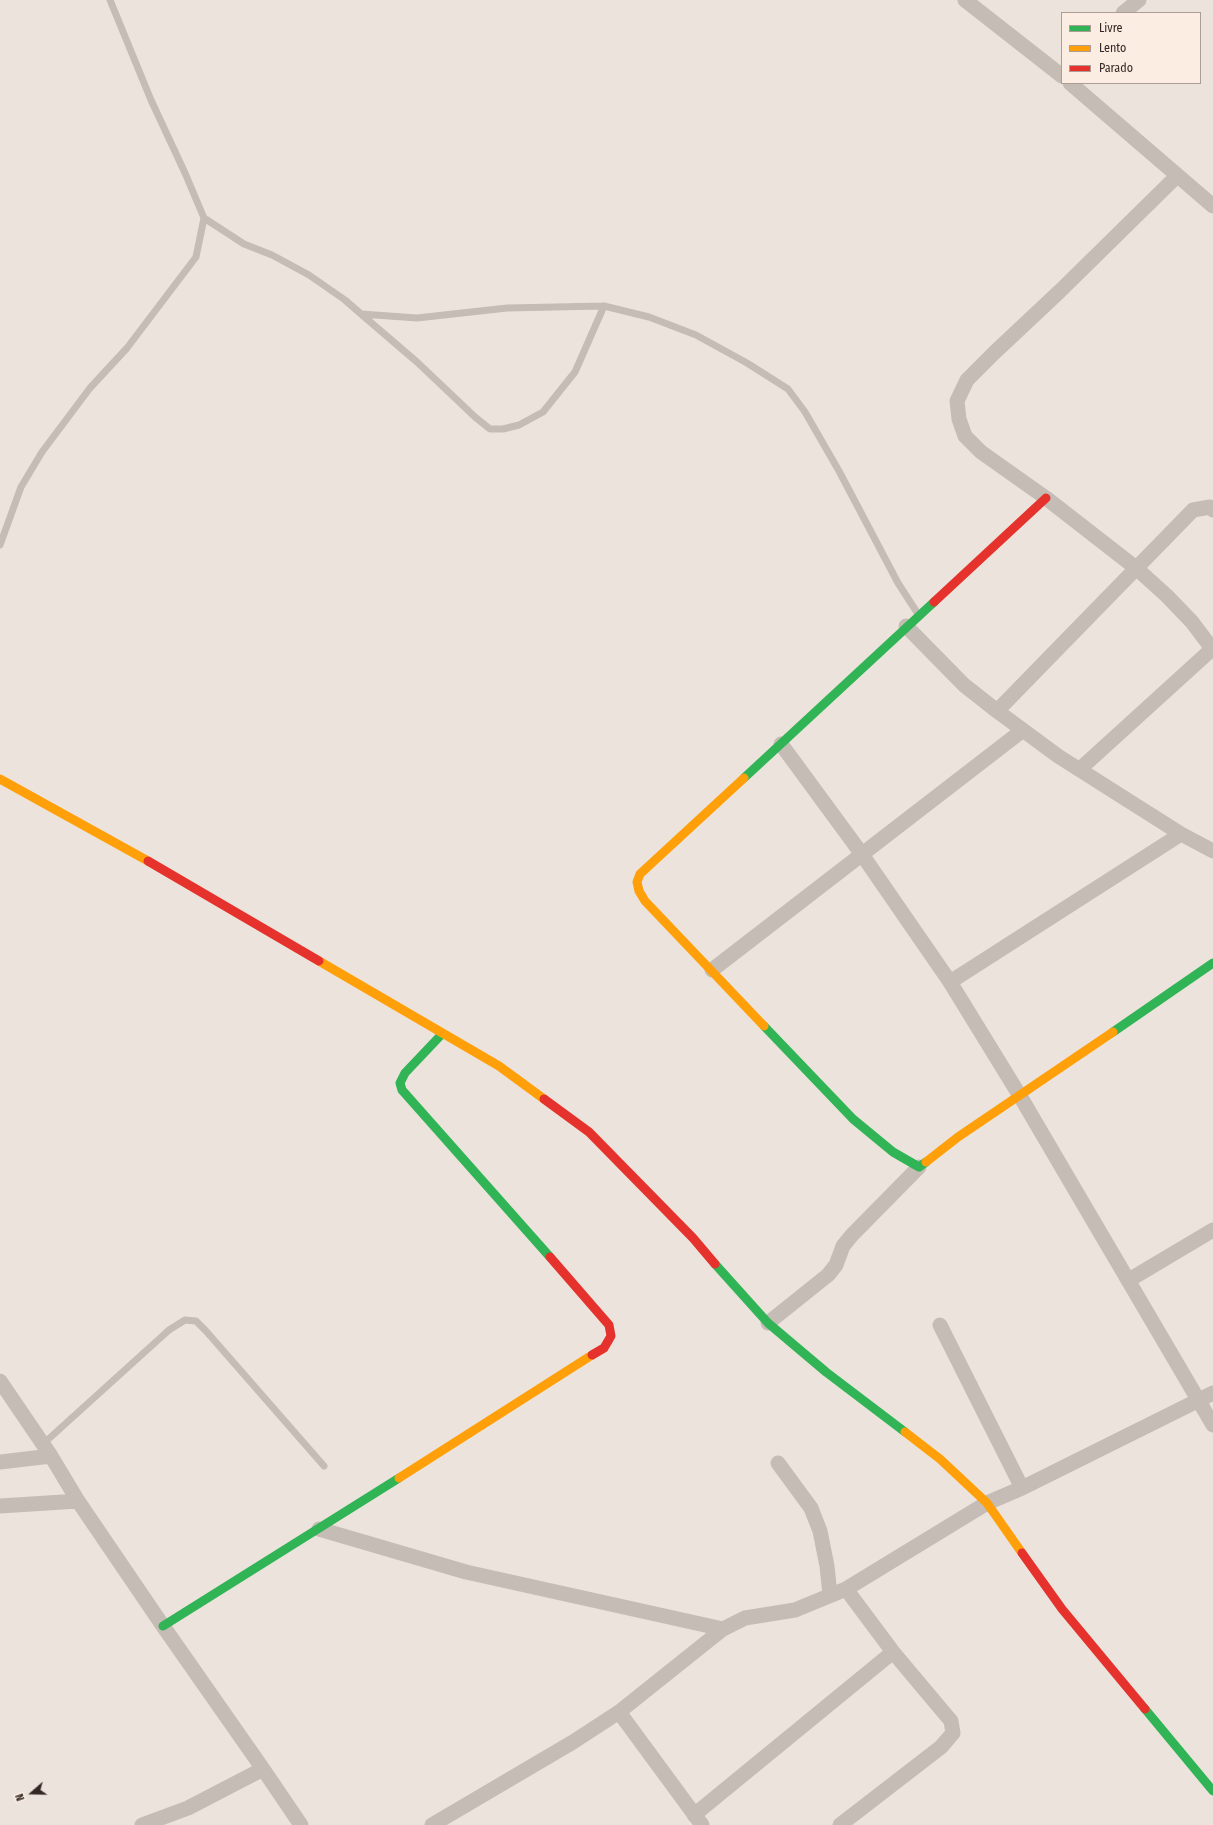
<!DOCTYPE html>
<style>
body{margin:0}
#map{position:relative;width:1213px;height:1825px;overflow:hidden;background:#ece4dc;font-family:"Fira Sans Condensed",sans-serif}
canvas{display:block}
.legend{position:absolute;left:1061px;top:12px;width:140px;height:72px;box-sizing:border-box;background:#fbede2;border:1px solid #ac9e96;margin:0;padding:5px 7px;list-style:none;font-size:12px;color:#352824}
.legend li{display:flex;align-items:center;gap:8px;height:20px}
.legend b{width:20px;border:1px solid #ac9e96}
.north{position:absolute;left:12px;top:1773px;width:40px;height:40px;-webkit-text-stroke:3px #fbede2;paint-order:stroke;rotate:250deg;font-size:11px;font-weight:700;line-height:16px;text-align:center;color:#352824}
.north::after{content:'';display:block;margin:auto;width:14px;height:18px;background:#352824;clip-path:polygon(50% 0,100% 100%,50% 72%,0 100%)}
</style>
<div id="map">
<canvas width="1213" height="1825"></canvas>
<ul class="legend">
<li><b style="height:5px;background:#30b455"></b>Livre</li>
<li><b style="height:5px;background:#ff9f0a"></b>Lento</li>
<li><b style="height:5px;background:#e5322d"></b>Parado</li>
</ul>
<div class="north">N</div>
</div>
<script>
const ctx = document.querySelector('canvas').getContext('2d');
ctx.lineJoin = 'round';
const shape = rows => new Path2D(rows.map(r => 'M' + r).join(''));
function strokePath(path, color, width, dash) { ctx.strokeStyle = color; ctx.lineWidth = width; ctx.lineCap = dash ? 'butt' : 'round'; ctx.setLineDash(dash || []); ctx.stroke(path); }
const lane = shape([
 [110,0,151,100,185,173,204,218],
 [361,314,417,362,475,417,490,429,503,429,519,425,543,412,575,372,604,306],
 [0,545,21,487,42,452,90,388,127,348,196,257,204,218,244,244,272,255,309,275,345,300,361,314,417,318,507,308,604,306,649,317,696,335,747,363,788,389,805,412,839,471,898,583,918,614],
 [43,1444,169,1330,185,1320,196,1321,206,1331,324,1466]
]);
const street = shape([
 [965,0,1062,76],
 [1123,13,1139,0],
 [1070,83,1213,206],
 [1177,176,1060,291,994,353,967,380,957,401,959,419,965,436,981,452,1046,498,1136,568,1167,596,1192,622,1213,650],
 [906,626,964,685,997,711,1058,756,1181,834,1213,851],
 [997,711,1193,510,1210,507,1213,510],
 [781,744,861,853,950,982,1020,1096,1213,1425],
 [1080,769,1212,649],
 [712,970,1023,730],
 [950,982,1181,834],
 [1129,1280,1213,1230],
 [768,1323,828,1275,836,1265,843,1246,852,1235,919,1167],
 [940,1325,1022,1488],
 [0,1381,51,1456,78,1501,163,1626,263,1769,301,1825],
 [0,1462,51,1456],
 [778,1463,811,1508,820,1531,827,1566,830,1595],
 [0,1506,78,1501],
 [319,1529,466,1572,723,1629],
 [619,1712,702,1825],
 [694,1815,893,1652],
 [142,1825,188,1808,263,1769],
 [432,1825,573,1742,619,1712,723,1629,745,1618,795,1610,846,1589,987,1503,1022,1488,1213,1393],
 [840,1825,941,1747,953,1733,951,1721,893,1652,846,1589]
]);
const fast = shape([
 [744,778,934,602],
 [764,1026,853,1119,893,1152,919,1167,926,1162],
 [1113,1032,1213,963],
 [442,1034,405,1073,400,1083,402,1090,550,1257],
 [715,1264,768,1323,826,1372,905,1432],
 [163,1626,399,1478],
 [1145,1709,1213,1791]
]);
const slow = shape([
 [744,778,640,874,637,882,639,891,645,901,764,1026],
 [0,779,148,861],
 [319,961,499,1066,544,1099],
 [926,1162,958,1137,1113,1032],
 [905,1432,940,1459,987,1503,1022,1553],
 [399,1478,592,1355]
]);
const jam = shape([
 [934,602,1046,498],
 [148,861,319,961],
 [544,1099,589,1132,693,1238,715,1264],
 [550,1257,609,1325,611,1336,604,1348,592,1355],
 [1022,1553,1062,1609,1145,1709]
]);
strokePath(lane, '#c5bcb6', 7);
strokePath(street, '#c5bcb6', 15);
strokePath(fast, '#30b455', 9);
strokePath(slow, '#ff9f0a', 9);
strokePath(jam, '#e5322d', 9);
</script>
